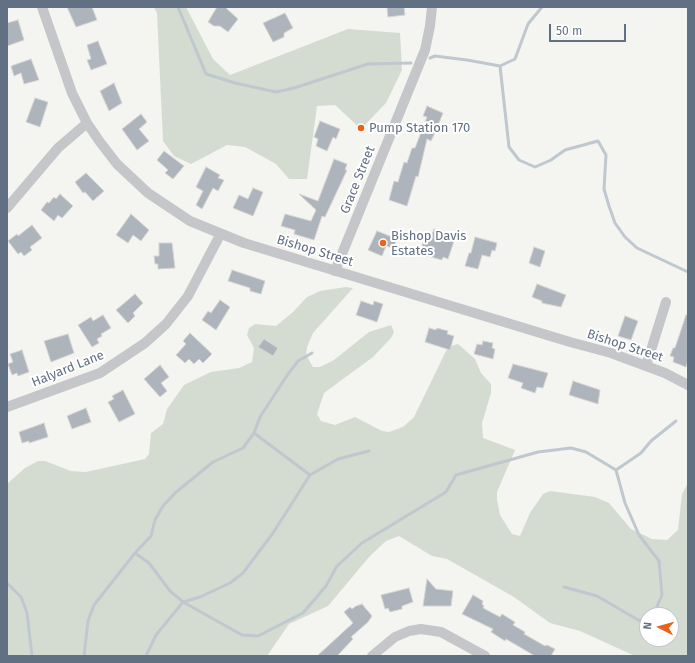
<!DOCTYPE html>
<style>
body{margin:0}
#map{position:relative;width:695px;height:663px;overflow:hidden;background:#f4f4f0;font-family:"Fira Sans",sans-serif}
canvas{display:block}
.frame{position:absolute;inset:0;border:8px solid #627083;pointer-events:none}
.north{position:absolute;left:639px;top:607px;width:40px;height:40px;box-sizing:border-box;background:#fff;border:1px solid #c0c6cd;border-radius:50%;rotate:276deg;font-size:11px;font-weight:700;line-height:16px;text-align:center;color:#627083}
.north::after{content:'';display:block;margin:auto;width:14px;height:18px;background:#eb6219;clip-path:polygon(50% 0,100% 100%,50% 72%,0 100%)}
.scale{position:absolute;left:549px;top:24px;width:77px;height:18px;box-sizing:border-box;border:2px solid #627083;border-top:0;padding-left:5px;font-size:12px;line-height:14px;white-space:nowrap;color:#627083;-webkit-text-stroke:3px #fff;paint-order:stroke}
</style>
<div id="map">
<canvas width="695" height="663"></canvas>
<div class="frame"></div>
<div class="north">N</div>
<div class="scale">50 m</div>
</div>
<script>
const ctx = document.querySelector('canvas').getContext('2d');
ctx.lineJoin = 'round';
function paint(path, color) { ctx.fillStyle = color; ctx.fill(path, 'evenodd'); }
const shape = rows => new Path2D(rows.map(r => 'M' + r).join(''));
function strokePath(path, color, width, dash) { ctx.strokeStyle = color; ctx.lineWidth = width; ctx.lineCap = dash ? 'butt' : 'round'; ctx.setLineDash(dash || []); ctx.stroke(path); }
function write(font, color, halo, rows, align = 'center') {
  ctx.font = font + ' "Fira Sans",sans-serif'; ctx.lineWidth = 4; ctx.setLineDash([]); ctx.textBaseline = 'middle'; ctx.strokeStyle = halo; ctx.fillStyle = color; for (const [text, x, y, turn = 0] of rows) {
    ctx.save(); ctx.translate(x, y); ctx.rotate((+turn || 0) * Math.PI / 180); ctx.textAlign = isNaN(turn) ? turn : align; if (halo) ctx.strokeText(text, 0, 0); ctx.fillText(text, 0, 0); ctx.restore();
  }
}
const green = shape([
 [154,7,186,7,213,59,230,75,348,29,400,33,402,70,386,103,361,129,335,105,317,106,307,179,289,179,276,164,245,147,227,145,191,164,174,156,163,141,157,13],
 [346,287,353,288,313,333,307,347,306,355,313,367,320,367,334,360,369,332,391,325,394,332,391,338,373,357,324,393,317,414,321,421,335,425,355,417,382,431,389,432,403,427,414,417,446,351,451,346,458,344,475,359,481,373,491,384,491,393,482,423,483,438,515,450,497,492,497,500,500,515,512,534,520,536,530,513,543,494,550,491,595,497,609,503,631,529,652,539,667,540,678,530,682,494,688,483,688,656,635,656,580,631,550,623,514,597,447,559,432,556,399,536,386,541,369,557,328,606,289,624,267,656,7,656,7,484,25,468,38,461,45,461,71,471,86,472,145,459,149,454,151,433,163,424,167,409,184,385,211,372,239,368,252,362,254,348,247,335,249,328,255,324,276,326,293,312,307,297,320,291],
 [647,615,671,615,671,639,647,639]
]);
const stream = shape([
 [178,7,206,74,235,83,276,92,294,88,368,64,411,63],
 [430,58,435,56,467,60,500,66,515,59,528,24,542,7],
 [500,66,509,147,519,160,535,167,551,160,565,150,598,141,606,155,604,189,609,206,615,223,625,237,637,248,688,272],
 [254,433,310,475],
 [616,470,641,453,651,441,676,421],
 [135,553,151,536,155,520,163,506,175,493,213,462,243,448,254,433,260,417,288,374,298,361,312,353],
 [7,583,21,597,27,613,32,656],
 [564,587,597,596,640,621,647,616],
 [84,656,88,621,94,605,135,553,149,563,170,591,183,602,242,635,258,636,303,613,326,586,337,566,362,543,446,492,456,475,538,452,571,448,586,452,616,470,625,503,639,535,659,561,662,595,655,611,649,615],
 [146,656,156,635,183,602,200,597,230,583,243,573,273,533,310,475,338,459,369,451]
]);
const building = shape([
 [67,7,92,7,97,20,76,27,67,7],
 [217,7,225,7,238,19,228,32,220,26,214,26,208,22,217,7],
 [387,7,404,7,405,15,388,17,387,7],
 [285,13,293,28,284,33,284,37,273,42,263,23,285,13],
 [18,20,24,40,7,46,7,23,18,20],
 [98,41,107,64,91,70,87,60,91,59,87,45,98,41],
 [31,59,39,80,24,84,21,73,14,76,11,66,31,59],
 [114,83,122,103,109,111,100,91,114,83],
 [35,98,48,102,40,127,26,122,35,98],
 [427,106,443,113,433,137,431,141,427,139,418,177,416,176,407,206,389,200,394,181,398,182,404,162,407,163,412,148,415,148,427,117,423,116,427,106],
 [141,114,147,122,139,129,149,141,137,150,122,129,141,114],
 [320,121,340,129,336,139,333,137,327,151,316,146,318,139,314,137,320,121],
 [164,151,184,166,173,179,165,173,168,170,157,160,164,151],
 [334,159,347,164,345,170,347,170,325,217,322,216,314,240,294,234,295,230,281,226,285,214,311,221,316,210,299,194,318,201,334,159],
 [206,167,220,175,218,178,224,180,218,191,213,188,202,209,196,205,203,191,196,187,206,167],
 [86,173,104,191,93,201,85,192,83,193,75,182,86,173],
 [253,188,263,192,253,216,233,208,239,195,248,199,253,188],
 [60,194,73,206,62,218,58,215,54,221,41,210,47,202,49,203,54,197,56,199,60,194],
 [131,214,149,230,141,241,133,235,128,243,116,235,131,214],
 [32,225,42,238,30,247,32,250,24,256,21,252,18,254,8,241,17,234,18,236,32,225],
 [434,229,455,238,448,259,443,257,442,260,420,254,424,239,430,240,434,229],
 [377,231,397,239,393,248,386,246,382,256,368,250,377,231],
 [475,237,497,243,495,251,492,250,490,257,482,255,478,269,465,266,469,253,471,253,475,237],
 [159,243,172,243,175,268,158,269,158,264,155,264,154,256,159,256,159,243],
 [534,247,545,251,540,267,529,263,534,247],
 [232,270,265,281,261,294,250,291,250,288,228,281,232,270],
 [537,284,566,295,561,307,542,303,542,301,532,297,537,284],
 [135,294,143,303,133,313,135,316,128,323,116,310,135,294],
 [220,300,230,307,216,330,202,320,208,311,211,313,220,300],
 [361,301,373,305,374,301,383,304,377,322,356,315,361,301],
 [103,315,111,328,101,334,102,336,97,339,99,343,92,347,78,325,91,317,93,321,103,315],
 [686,315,688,315,688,360,686,367,673,362,674,357,670,356,673,348,675,348,686,315],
 [625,316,638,321,631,340,618,336,625,316],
 [429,328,436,330,437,328,448,331,447,334,454,336,450,350,425,342,429,328],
 [190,333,212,354,203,363,199,359,194,364,189,359,185,363,176,355,186,344,183,341,190,333],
 [68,334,74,353,51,362,44,341,68,334],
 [264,339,278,348,273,356,258,347,264,339],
 [483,341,493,343,492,348,495,349,493,359,474,354,477,344,482,345,483,341],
 [22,350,29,372,18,376,17,373,12,375,8,364,13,362,10,354,22,350],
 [513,364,548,373,543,388,537,387,535,393,521,388,523,383,508,378,513,364],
 [160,365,169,377,161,383,167,391,160,397,144,379,160,365],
 [573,381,600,390,598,404,569,395,573,381],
 [123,390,135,414,119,422,108,402,114,399,112,396,123,390],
 [86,408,91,422,72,429,67,416,86,408],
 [44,423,48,437,29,443,29,441,22,443,19,432,44,423],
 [427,579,436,589,453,591,451,606,423,606,427,579],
 [409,588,413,602,402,606,402,609,390,612,388,608,385,609,381,595,409,588],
 [473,595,483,601,482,604,484,606,483,608,500,617,502,614,515,622,513,625,525,632,524,634,545,646,547,645,555,649,551,656,535,656,506,639,505,641,491,632,493,629,462,614,473,595],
 [362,604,372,616,368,622,351,637,353,639,337,656,317,656,353,623,344,612,350,607,352,609,356,606,362,604]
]);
const minor = shape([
 [42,7,72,93,87,123,100,142,117,164,148,193,190,221,244,243,570,342,611,353,665,373,688,385],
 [7,208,58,148,87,123],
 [335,271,425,50,430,26,432,7],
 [646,366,666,302],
 [7,407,100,373,145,343,166,324,188,296,220,235],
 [372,656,395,637,409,631,421,629,441,632,485,656]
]);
const markers = [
 [361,128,4,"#eb6219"],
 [383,243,4,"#eb6219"]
];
const poiNames = [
 ["Pump Station 170",369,128],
 ["Bishop Davis",391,236],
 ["Estates",391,251]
];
const streetNames = [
 ["Grace Street",358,180,-68],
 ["Bishop Street",315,251,17],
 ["Bishop Street",625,346,18],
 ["Halyard Lane",68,369,-22]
];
paint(green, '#d4dcd1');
strokePath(stream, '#bfc8ce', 3);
paint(building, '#aeb4bb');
strokePath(building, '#d5d5d3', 1);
strokePath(minor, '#c4c6ca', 10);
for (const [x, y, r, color] of markers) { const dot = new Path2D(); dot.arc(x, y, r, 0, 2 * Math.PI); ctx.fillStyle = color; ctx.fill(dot); strokePath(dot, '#fff', 1.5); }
write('13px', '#627083', '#fff', poiNames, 'left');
write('13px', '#627083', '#fff', streetNames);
</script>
